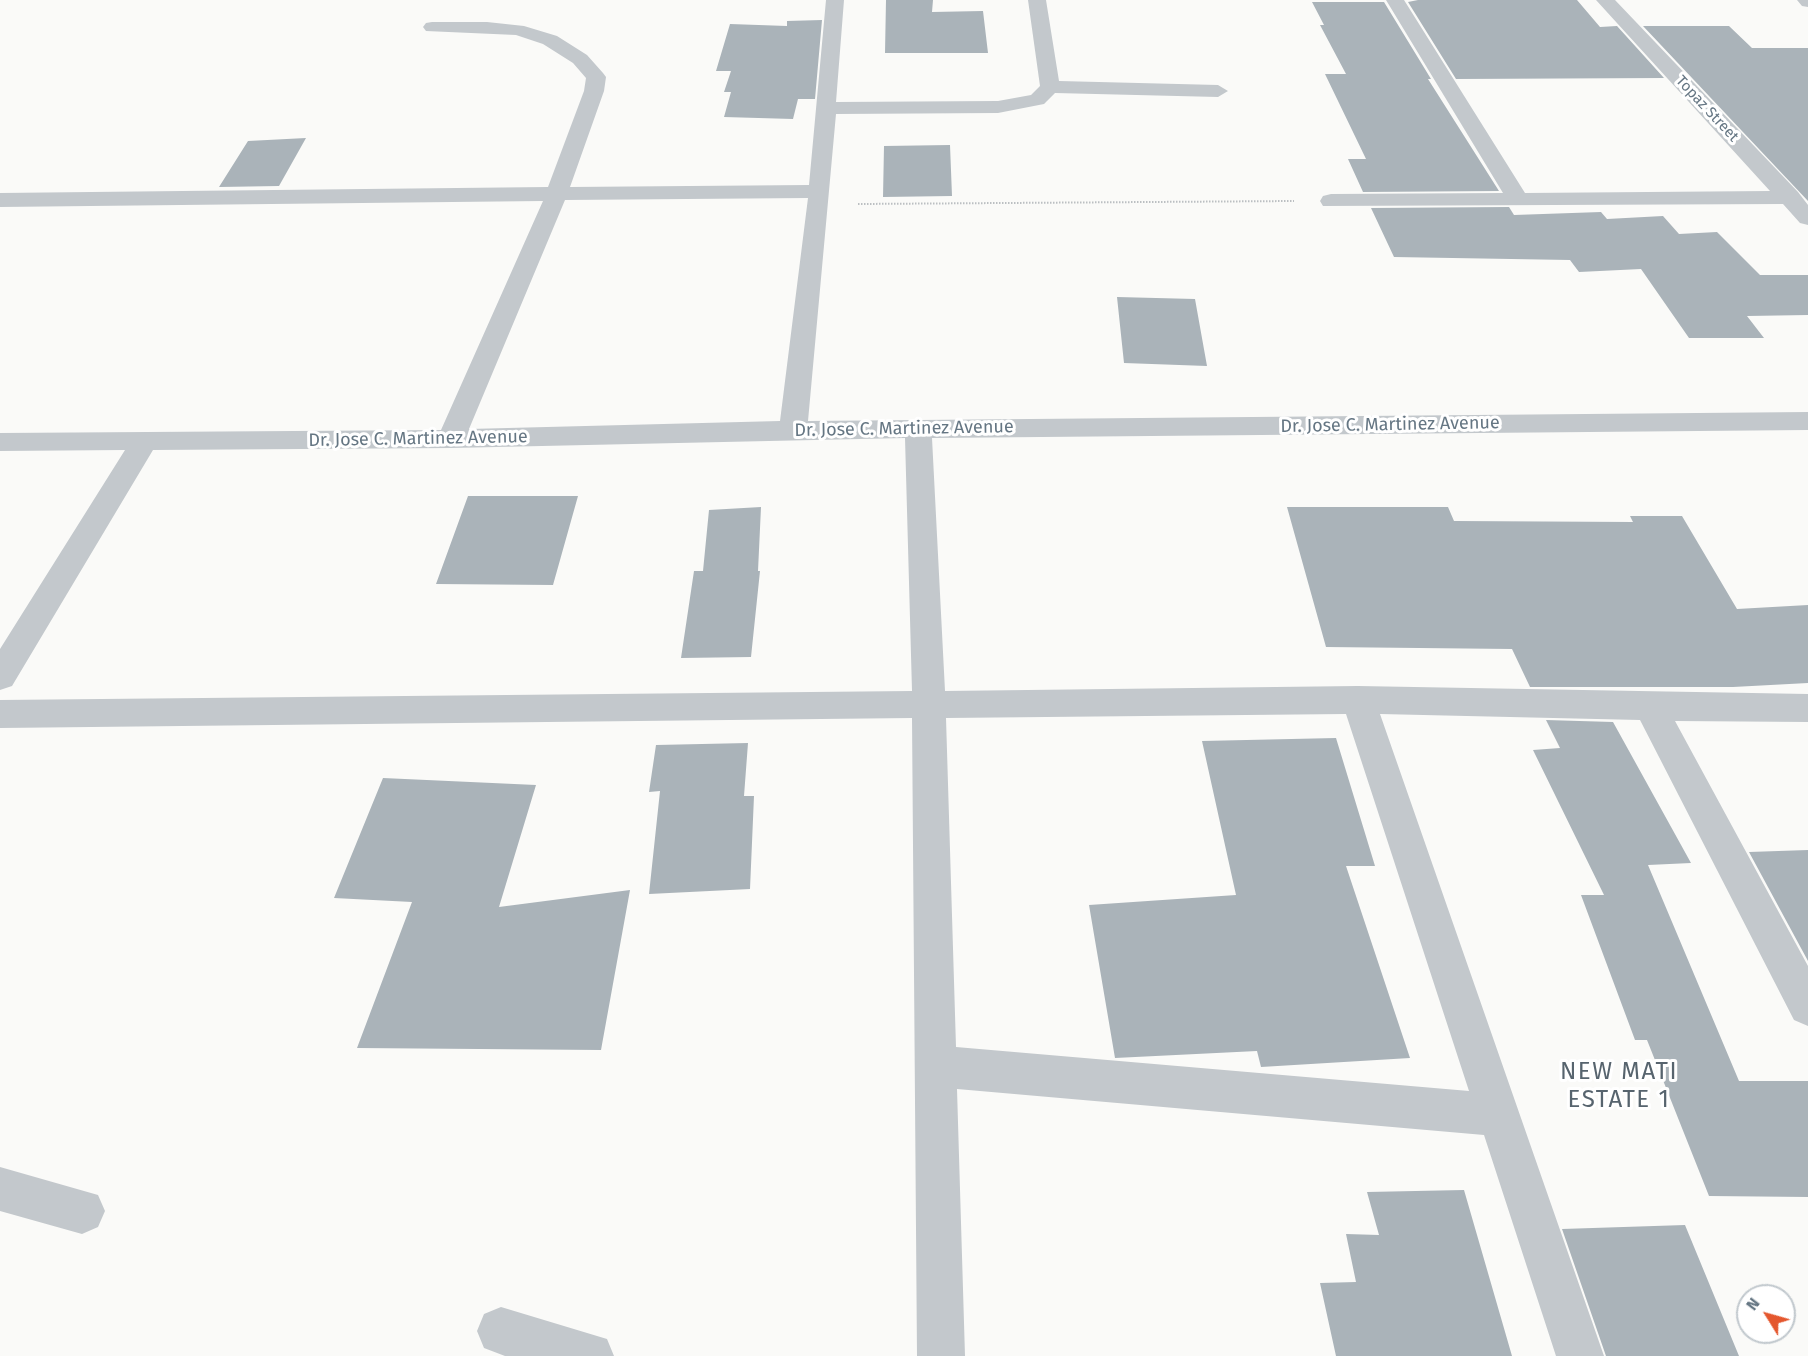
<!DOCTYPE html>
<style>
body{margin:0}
#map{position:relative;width:1808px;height:1356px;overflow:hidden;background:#fafaf8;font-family:"Fira Sans",sans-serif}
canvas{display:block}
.north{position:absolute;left:1736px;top:1284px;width:60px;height:60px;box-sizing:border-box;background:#fff;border:2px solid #c1c8cd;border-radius:50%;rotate:307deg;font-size:16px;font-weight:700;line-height:24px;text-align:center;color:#657683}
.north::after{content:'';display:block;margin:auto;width:21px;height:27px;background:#e4572e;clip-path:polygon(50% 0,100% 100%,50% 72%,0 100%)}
</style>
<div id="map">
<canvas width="1808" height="1356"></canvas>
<div class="north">N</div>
</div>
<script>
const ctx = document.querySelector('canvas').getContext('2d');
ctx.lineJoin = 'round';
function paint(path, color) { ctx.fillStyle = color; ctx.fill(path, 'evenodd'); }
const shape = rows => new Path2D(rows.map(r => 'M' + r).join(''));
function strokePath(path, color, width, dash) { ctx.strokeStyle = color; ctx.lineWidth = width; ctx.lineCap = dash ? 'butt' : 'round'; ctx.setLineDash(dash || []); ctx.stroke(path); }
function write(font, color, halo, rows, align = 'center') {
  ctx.font = font + ' "Fira Sans",sans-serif'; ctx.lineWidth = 6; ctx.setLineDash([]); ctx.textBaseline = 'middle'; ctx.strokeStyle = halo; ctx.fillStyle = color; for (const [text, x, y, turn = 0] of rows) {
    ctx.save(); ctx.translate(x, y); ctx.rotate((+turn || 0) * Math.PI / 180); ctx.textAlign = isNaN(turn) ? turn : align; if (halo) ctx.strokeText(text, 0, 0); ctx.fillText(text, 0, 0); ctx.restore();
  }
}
const building = shape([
 [886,0,933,0,932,12,983,11,988,53,885,53],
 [1418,0,1577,0,1600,27,1617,26,1664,78,1456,79,1408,2],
 [1312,2,1384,2,1431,79,1428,79,1499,191,1363,192,1348,159,1366,159,1325,74,1346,74,1320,25,1324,25],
 [822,20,815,99,798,99,793,119,724,117,731,92,724,92,731,71,716,71,730,24,787,26,787,21],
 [1643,26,1729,26,1752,48,1808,48,1808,201],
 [306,138,279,186,219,187,248,141],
 [950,145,952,196,883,197,884,146],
 [1509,207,1514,215,1601,212,1607,219,1663,216,1679,234,1717,232,1760,275,1808,275,1808,315,1747,316,1764,338,1689,338,1641,269,1579,272,1570,260,1394,257,1371,208],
 [1117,297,1195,299,1207,366,1124,363],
 [468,496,578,496,553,585,436,584],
 [761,507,758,571,760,571,751,657,681,658,694,571,703,571,709,510],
 [1287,507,1448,507,1454,521,1633,522,1630,516,1682,516,1737,609,1808,605,1808,683,1733,687,1530,687,1512,649,1326,647],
 [1546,720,1613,722,1691,863,1648,865,1739,1081,1808,1081,1808,1197,1709,1196,1647,1040,1635,1040,1581,895,1604,895,1533,750,1560,748],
 [1336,738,1375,866,1346,866,1410,1058,1261,1067,1257,1051,1115,1058,1089,905,1236,895,1202,741],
 [748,743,744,796,754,796,750,889,649,894,660,791,649,792,656,745],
 [383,778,536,785,499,907,630,890,601,1050,357,1048,412,902,334,898],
 [1808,850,1808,961,1749,852],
 [1464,1190,1512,1356,1336,1356,1320,1283,1356,1282,1346,1234,1379,1235,1367,1192],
 [1685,1225,1739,1356,1606,1356,1562,1229]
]);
const path = shape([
 [858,204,1294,201]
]);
const minor = shape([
 [826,0,844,0,836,102,998,101,1031,95,1040,86,1028,0,1046,0,1059,81,1218,85,1228,91,1218,97,1055,93,1044,104,998,113,836,114,808,421,1808,412,1808,430,932,438,945,691,1358,686,1808,694,1808,722,1675,721,1808,966,1808,1026,1794,1020,1640,720,1380,714,1604,1356,1556,1356,1484,1135,957,1089,965,1356,917,1356,912,718,0,728,0,700,912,691,905,438,451,448,153,450,12,686,0,690,0,649,125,450,0,451,0,433,441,430,543,201,0,207,0,193,548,187,584,91,586,78,573,63,543,44,516,35,426,31,423,27,426,23,432,22,487,22,524,26,557,36,587,55,603,73,606,77,604,91,570,187,809,185,826,0],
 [808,198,780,421,469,429,565,200,808,198],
 [1346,714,1469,1091,956,1047,946,718,1346,714],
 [1386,0,1404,0,1525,193,1770,191,1596,0,1615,0,1798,192,1808,205,1808,225,1800,223,1783,204,1323,206,1320,201,1323,196,1331,194,1503,193,1386,0],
 [1797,0,1808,0,1808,7,1802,6,1797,0],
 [0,1167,98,1195,105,1211,98,1227,82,1234,0,1211,0,1167],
 [501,1307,607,1339,614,1356,505,1356,484,1348,477,1331,484,1314,501,1307]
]);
const farStreetnames = [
 ["Topaz Street",1707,109,47]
];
const streetNames = [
 ["Dr. Jose C. Martinez Avenue",1390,425,-1],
 ["Dr. Jose C. Martinez Avenue",904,429,-1],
 ["Dr. Jose C. Martinez Avenue",418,439,-1]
];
const nearNeighbourhoodnames = [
 ["NEW MATI",1619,1072],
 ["ESTATE 1",1619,1100]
];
paint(building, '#aab3b9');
strokePath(path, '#bbbfc2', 2, [1.5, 1.5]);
paint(minor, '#c3c8cc');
write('15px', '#657683', '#fff', farStreetnames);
write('18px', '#657683', '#fff', streetNames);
ctx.letterSpacing = '1.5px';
write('24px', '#57646e', '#fff', nearNeighbourhoodnames);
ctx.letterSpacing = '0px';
</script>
